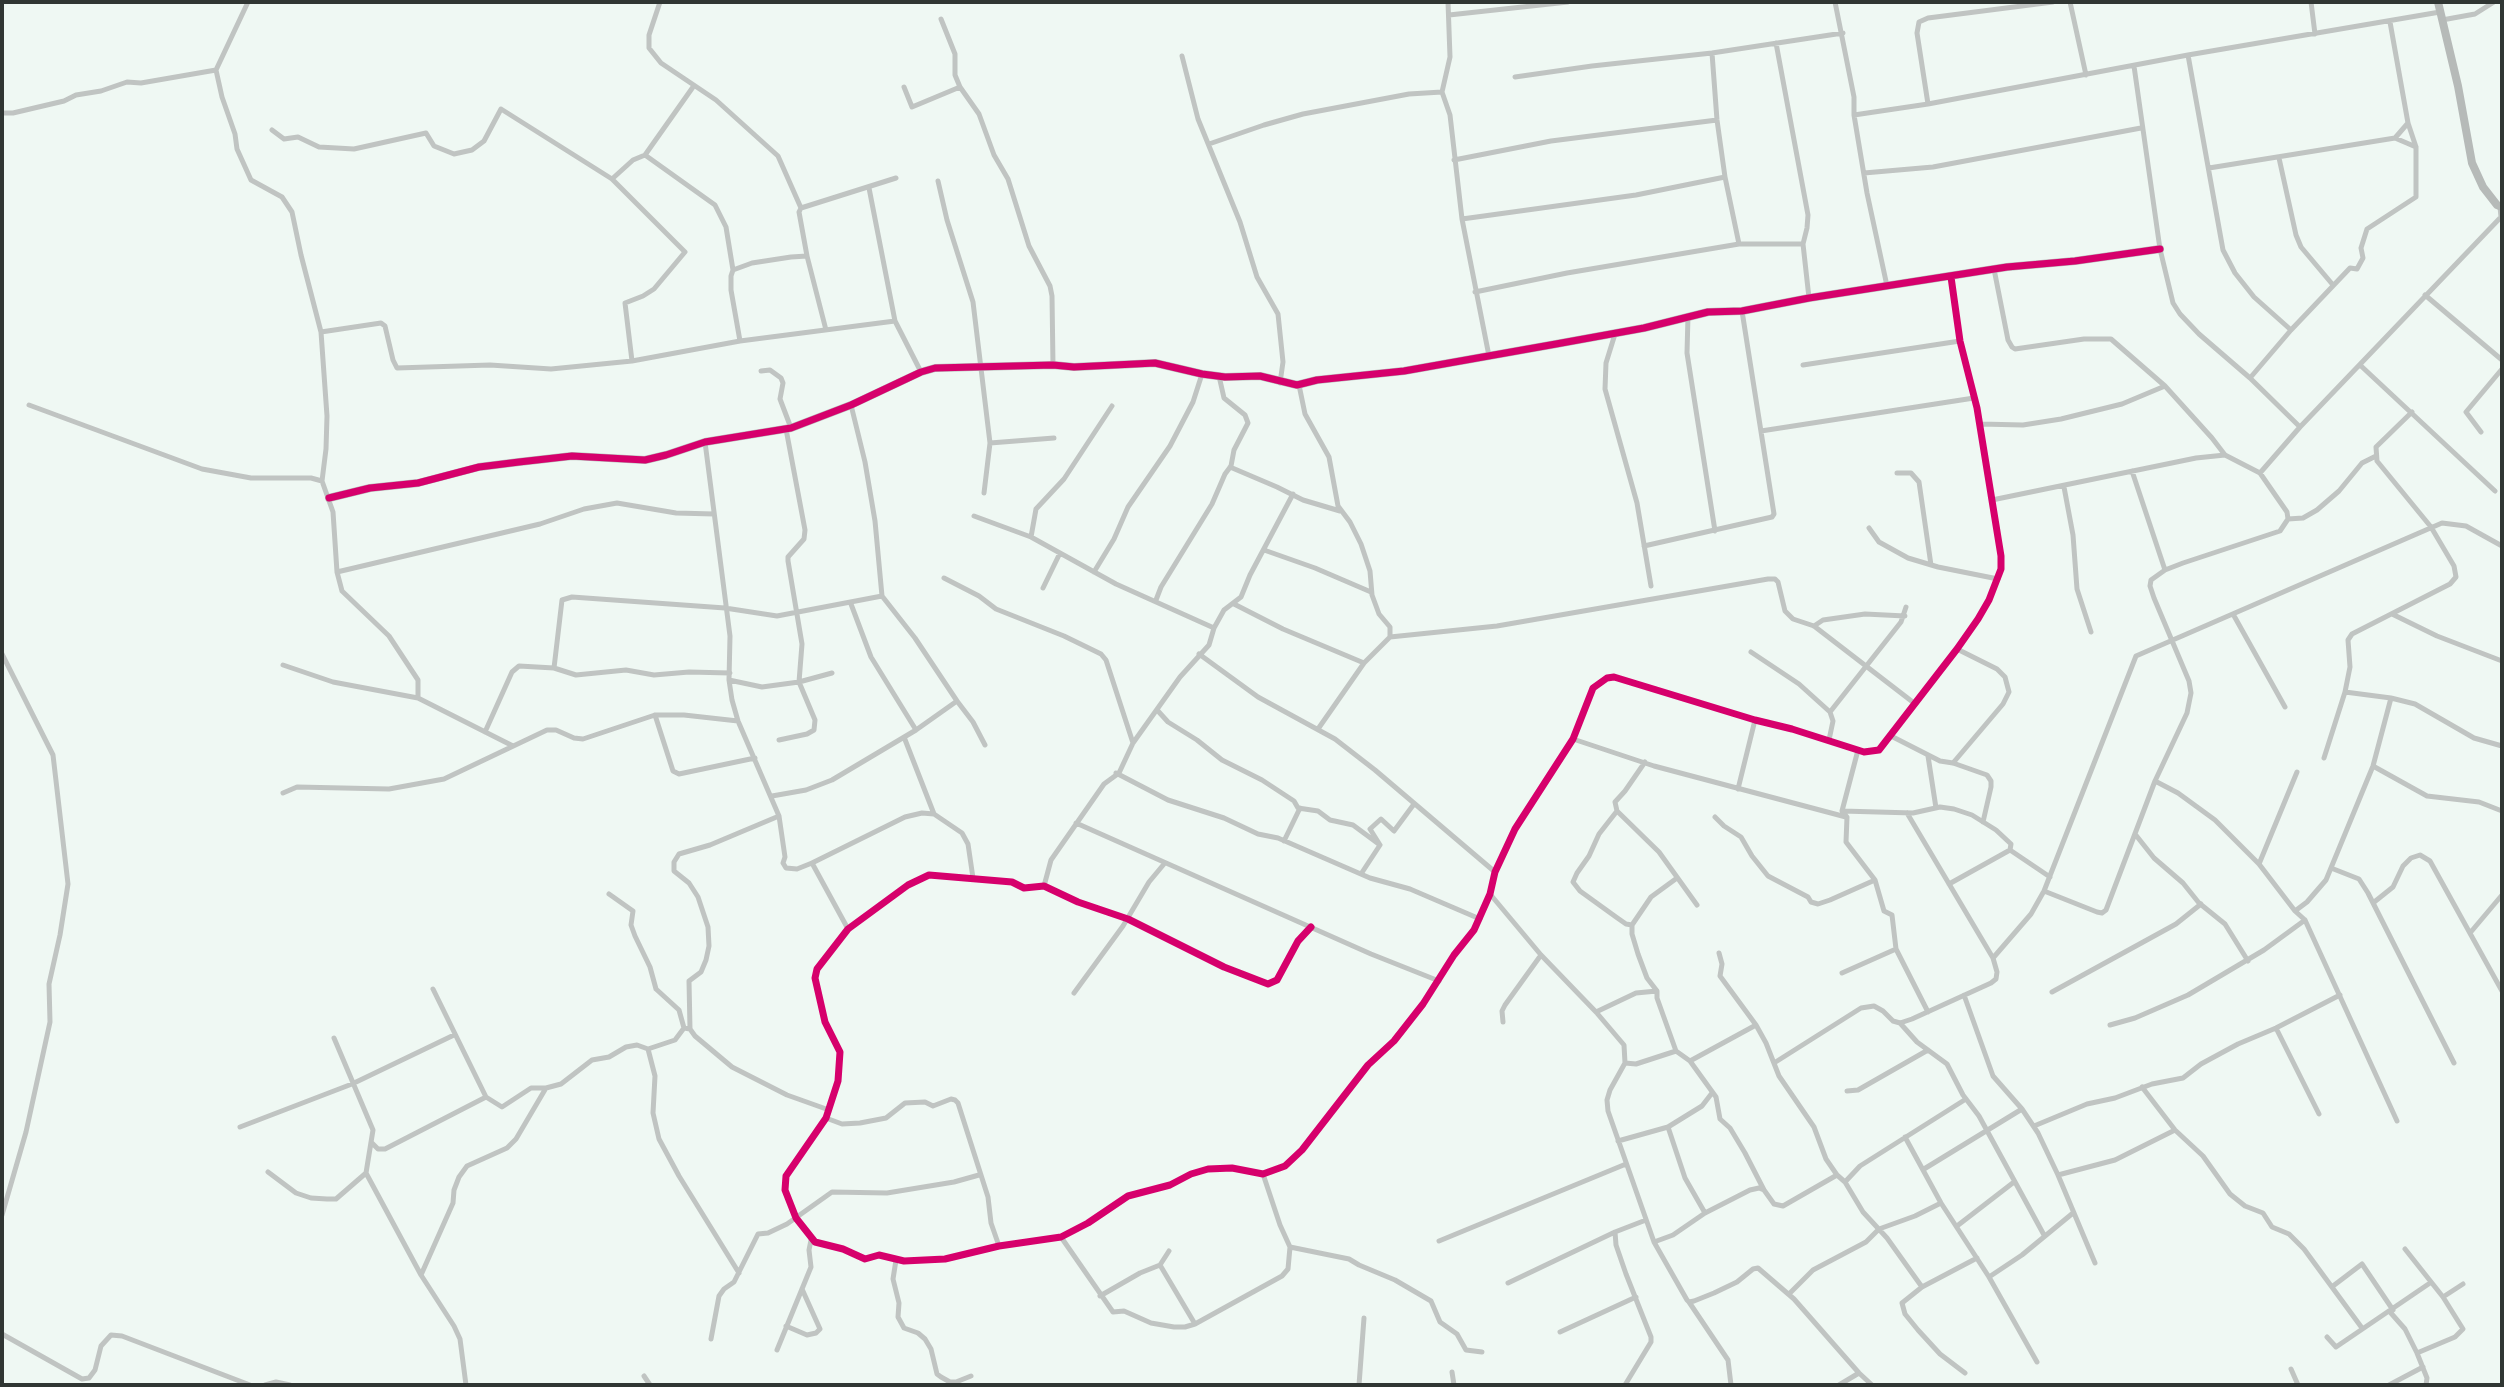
<!DOCTYPE html>
<style>
body{margin:0}
#map{position:relative;width:2504px;height:1387px;overflow:hidden;background:#eff8f3;font-family:Arial,sans-serif}
canvas{display:block}
.frame{position:absolute;inset:0;border:4px solid #303633;pointer-events:none}
</style>
<div id="map">
<canvas width="2504" height="1387"></canvas>
<div class="frame"></div>
</div>
<script>
const ctx = document.querySelector('canvas').getContext('2d');
ctx.lineJoin = 'round';
const shape = rows => new Path2D(rows.map(r => 'M' + r).join(''));
function strokePath(path, color, width, dash) { ctx.strokeStyle = color; ctx.lineWidth = width; ctx.lineCap = dash ? 'butt' : 'round'; ctx.setLineDash(dash || []); ctx.stroke(path); }
const street = shape([
 [660,2,649,35,649,48,661,63,716,100,778,156,801,208,799,212,807,256],
 [1448,2,1450,57,1442,92,1450,115,1462,219,1489,356],
 [1835,2,1854,97,1854,115,1867,193,1887,286],
 [2070,2,2086,75],
 [2311,2,2315,34],
 [1449,15,1568,2],
 [941,19,955,54,955,75,960,87,979,114,994,155,1008,179,1029,246,1050,286,1052,296,1053,365],
 [2442,20,2475,14,2494,2],
 [1776,43,1808,215,1807,228,1803,244,1809,298],
 [1712,53,1717,120,1725,177,1739,244],
 [2188,55,2223,250,2235,273,2254,297,2291,330],
 [1182,56,1198,119,1240,222,1257,277,1278,314,1283,362,1280,383],
 [2134,66,2160,249,2173,303,2180,314,2199,334,2250,378,2300,427],
 [216,70,248,2],
 [1515,77,1592,66,1712,53,1843,33],
 [904,87,912,107,960,87],
 [1928,104,1917,33,1919,22,1928,18,2053,2],
 [2,113,13,113,64,101,76,95,101,91,127,82,141,83,216,70,222,97,235,134,237,149,251,180,282,197,292,212,301,255,321,332,327,416,326,449,322,481],
 [1854,115,1928,104,2188,55,2440,12],
 [272,130,284,139,298,137,319,147,354,149,426,133,434,146,454,154,472,150,484,141,501,109,612,179,685,252,654,289,643,296,625,303,632,361],
 [2395,138,2408,123],
 [1209,144,1264,125,1303,114,1409,94,1442,92],
 [645,155,715,205,726,227,733,270],
 [2279,158,2296,235,2301,247,2333,285],
 [1454,160,1551,141,1717,120],
 [2209,168,2395,138,2416,147],
 [1864,173,1933,167,2141,128],
 [612,179,633,160,645,155,693,87],
 [938,181,947,220,973,302,990,443,984,493],
 [869,188,895,321],
 [801,208,896,178],
 [1462,219,1636,195,1725,177],
 [1994,269,2008,340,2012,347,2015,349,2084,339,2111,339,2165,386,2212,438,2225,455],
 [1475,292,1567,273,1739,244,1803,244],
 [2425,295,2502,360],
 [1688,316,1687,353,1715,531],
 [321,332,381,323,385,326,393,360,397,368,490,365,551,369,632,361,740,341,895,321,921,372],
 [1615,334,1606,363,1605,389,1637,503,1651,586],
 [740,341,731,290,731,276,733,270,752,263,791,257,807,256,826,330],
 [1803,365,1960,341],
 [2360,365,2495,491],
 [761,371,770,370,781,378,783,383,780,399,791,428],
 [2250,378,2291,330,2350,268,2357,269,2363,258,2361,248,2367,229,2416,197,2416,147,2408,123,2390,22],
 [1299,385,1305,414,1329,457,1338,506,1350,522,1361,544,1370,571,1372,595,1379,614,1390,627,1390,637],
 [29,405,202,469,251,478,311,478,322,481,333,512,337,572,342,591,389,636,418,680,418,698],
 [851,405,865,462,875,521,882,596],
 [1980,424,2023,425,2061,419,2122,404,2165,386],
 [1761,431,1974,398],
 [2481,432,2466,412,2502,369],
 [705,442,730,636,729,680,732,700,738,721,779,816,785,857,783,863,786,868,797,869,812,863,905,817,922,813,934,814,962,833,968,844,973,878],
 [990,443,1054,438],
 [1230,467,1277,487,1303,500,1340,511],
 [2132,471,2165,570],
 [1897,473,1911,473,1919,482,1931,565],
 [2260,473,2300,427,2501,217,2500,207],
 [2064,487,2073,535,2077,589,2091,632],
 [1992,500,2196,458,2225,455,2260,473,2287,512,2288,519,2280,531,2183,563,2165,570,2151,580,2150,586,2154,598,2189,681,2191,693,2187,713,2155,781,2106,910,2102,913,2097,912,2044,891],
 [974,516,1031,537,1116,584,1214,628],
 [2288,519,2303,518,2317,510,2339,491,2362,463,2376,456],
 [1869,528,1879,542,1908,558,1938,567,1998,579],
 [1031,537,1036,509,1064,479,1112,406],
 [1644,546,1772,517,1774,514,1742,311],
 [1264,550,1315,568,1371,592],
 [337,572,540,524,584,509,617,503,676,513,714,514],
 [1094,572,1114,539,1128,507,1170,446,1193,402,1202,374],
 [944,578,979,596,996,609,1064,636,1101,654,1106,660,1133,743],
 [1043,588,1060,553],
 [1156,600,1161,587,1212,504,1225,474,1231,466,1234,450,1248,423,1245,415,1224,398,1219,376],
 [851,604,871,657,916,730],
 [1234,604,1283,629,1364,663],
 [2233,614,2285,707],
 [2392,614,2437,636,2502,661],
 [1814,626,1823,620,1865,614,1905,616],
 [1751,652,1799,684,1830,712,1833,721,1829,740],
 [2,654,53,755,68,884,60,935,49,984,50,1022,26,1132,2,1215],
 [1199,654,1258,697,1335,739,1375,770,1495,872],
 [283,665,333,682,418,698,513,746],
 [730,673,689,672,654,675,626,670,576,675,554,668,562,600,572,597,725,608,777,616,882,596,915,638,957,701,916,730,832,780,806,790,772,796],
 [729,680,762,687,799,682,832,673],
 [2345,692,2391,698,2415,704,2474,738,2502,746],
 [957,701,973,722,985,745],
 [1158,711,1168,722,1197,740,1222,760,1262,780,1294,801,1298,808,1318,811,1330,820,1353,825,1380,845],
 [1830,712,1901,622,1906,607],
 [655,715,673,771,679,774,755,758],
 [1318,729,1364,663,1390,637,1497,626,1768,579,1775,579,1778,582,1785,611,1793,619,1814,626,1914,703],
 [485,732,512,672,519,666,554,668],
 [1891,736,1940,761,1953,763,1987,775,1991,781,1991,787,1983,822],
 [904,737,934,814],
 [1573,739,1654,766,1846,817],
 [779,740,807,734,814,730,815,720,799,682,802,644,788,561,788,557,804,539,805,530,786,429],
 [1858,750,1842,811,1847,817,1846,842,1875,880,1884,911,1892,915,1896,949,1928,1012],
 [1928,756,1936,808],
 [2324,758,2345,692,2350,667,2348,640,2352,634,2450,584,2456,577,2454,566,2431,527,2377,461,2376,447,2412,412],
 [1645,762,1625,791,1615,802,1617,811,1659,852,1697,905],
 [1953,763,2003,704,2009,692,2005,677,1997,669,1957,649],
 [2373,766,2427,796,2479,802,2502,811],
 [1116,773,1168,800,1224,818,1258,834,1278,838,1370,878,1410,889,1480,919],
 [2155,781,2178,793,2215,820,2259,864,2295,911,2305,920,2397,1121],
 [1738,789,1755,720],
 [283,793,297,787,389,789,444,779,547,730,556,730,574,738,583,739,655,715,684,715,738,721],
 [1617,811,1599,834,1589,856,1577,873,1573,882,1580,891,1616,917,1626,924,1632,925,1632,934,1638,954,1647,978,1657,991,1657,998,1676,1051,1690,1061,1716,1097,1720,1119,1730,1128,1745,1153,1764,1190],
 [1842,811,1913,813,1940,807,1954,809,1972,815,1996,830,2011,844,2010,850,2050,877],
 [1715,817,1724,826,1741,837,1752,856,1768,876,1808,897,1811,902,1818,904,1830,900,1875,880],
 [1076,823,1371,954,1439,981],
 [2135,834,2154,858,2183,883,2199,903,2225,924,2248,961],
 [1284,841,1300,808],
 [812,863,848,929],
 [2259,864,2297,772],
 [2331,868,2359,879,2368,893,2454,1063],
 [1361,874,1380,845,1370,829,1381,819,1394,831,1414,804],
 [1949,884,2010,850],
 [1044,886,1051,860,1104,784,1119,773,1133,743,1180,677,1209,645,1214,628,1224,610,1241,597,1250,575,1293,494],
 [609,894,633,911,631,925,635,936,650,967,656,989,679,1010,684,1028],
 [1490,894,1541,955,1596,1012,1624,1045,1625,1063,1610,1090,1607,1100,1608,1111,1654,1242,1687,1300,1689,1302,1694,1301,1714,1293,1737,1282,1753,1269,1758,1268,1794,1299,1859,1373,1872,1385],
 [2373,903,2393,887,2403,866,2411,858,2420,855,2430,861,2502,991],
 [2295,911,2307,902,2326,880,2373,766,2391,698],
 [1632,925,1651,897,1677,878],
 [1311,927,1298,941,1277,980,1268,984,1224,967,1128,919,1078,902,1044,886,1024,888,1012,882,929,875,908,885,848,929,817,969,815,978,825,1022,840,1052,838,1081,826,1118,786,1176,785,1190,796,1218,815,1242,843,1249,865,1259,879,1255,904,1261,945,1259,999,1246,1061,1237,1088,1223,1128,1196,1170,1185,1191,1174,1208,1169,1232,1168,1263,1174,1285,1166,1302,1150,1368,1065,1394,1041,1423,1004,1454,955,1474,930,1490,894,1495,872,1515,829,1573,739,1593,688,1607,678,1614,677,1755,720,1792,729,1864,752,1879,750,1957,649,1978,619,1989,600,2001,569,2001,556,1977,408,1960,341,1951,277],
 [2470,933,2502,895],
 [1719,953,1722,964,1720,976,1756,1025],
 [1993,958,2031,914,2044,891,2136,656,2442,523,2466,526,2502,546],
 [1842,973,1896,949],
 [433,989,486,1097,502,1107,531,1088,546,1088],
 [2052,992,2176,924,2201,904],
 [1074,993,1123,926,1149,882,1164,864],
 [1964,995,1993,1076,2022,1109,2038,1133,2058,1175,2095,1263],
 [1596,1012,1636,993,1657,991],
 [1503,1022,1502,1011,1505,1005,1541,955],
 [1900,1023,1917,1042,1947,1064,1963,1095,1979,1116,2044,1235],
 [2110,1025,2135,1018,2188,995,2264,950,2305,920],
 [2276,1028,2319,1114],
 [690,1029,689,981,701,972,706,960,709,946,708,927,698,897,689,883,674,871,674,862,679,854,710,845,779,816],
 [334,1038,373,1130,366,1173,421,1275],
 [648,1049,655,1076,653,1113,659,1139,679,1176,739,1273],
 [1690,1061,1756,1025,1766,1043,1779,1076,1814,1127,1826,1159,1837,1175,1845,1182,1863,1212,1887,1238,1922,1287],
 [1625,1063,1636,1064,1676,1051],
 [1774,1063,1861,1008,1874,1006,1883,1011,1893,1021,1900,1023,1912,1019,1991,983,1996,979,1997,972,1993,958,1907,813],
 [2142,1087,2175,1130,2203,1156,2230,1194,2245,1206,2263,1213,2272,1227,2289,1234,2304,1249,2362,1328],
 [1847,1091,1858,1090,1928,1050],
 [826,1118,842,1124,860,1123,886,1118,905,1103,925,1102,933,1106,951,1099,955,1100,958,1103,988,1197,991,1223,999,1246],
 [2034,1126,2087,1104,2115,1098,2152,1084,2183,1078,2201,1064,2238,1044,2276,1028,2340,995],
 [240,1127,352,1084,454,1035],
 [1668,1127,1685,1178,1705,1213],
 [1905,1137,1941,1203,1989,1277,2037,1362],
 [1618,1141,1668,1127,1702,1106,1712,1093],
 [372,1143,378,1149,385,1149,486,1097],
 [1924,1169,2022,1109],
 [268,1172,296,1193,311,1198,327,1199,336,1199,366,1173],
 [2058,1175,2115,1160,2175,1130],
 [1845,1182,1860,1166,1966,1099],
 [1957,1226,2014,1182],
 [1061,1237,1113,1312,1124,1311,1151,1323,1174,1327,1185,1327,1195,1324,1282,1276,1288,1269,1290,1247,1280,1225,1263,1174],
 [1439,1241,1626,1164],
 [1654,1242,1673,1235,1705,1213,1750,1190,1759,1188,1764,1190,1774,1204,1783,1206,1837,1175],
 [1290,1247,1349,1259,1359,1265,1395,1280,1431,1301,1440,1322,1457,1334,1466,1350,1482,1352],
 [2405,1249,2443,1297,2463,1329,2455,1337,2417,1353],
 [896,1260,893,1279,899,1303,898,1317,904,1328,918,1333,925,1339,931,1349,937,1374,941,1377,950,1382,956,1382,971,1376],
 [1160,1265,1195,1324],
 [1989,1277,2022,1255,2073,1213],
 [1508,1283,1615,1232],
 [2333,1286,2362,1264,2393,1310],
 [1789,1294,1813,1270,1866,1242,1879,1229,1915,1216,1941,1203],
 [1100,1296,1140,1273,1160,1265,1169,1251],
 [2443,1297,2463,1284],
 [1689,1302,1728,1360,1731,1385],
 [2390,1312,2405,1329,2417,1353,2427,1378,2426,1385],
 [786,1326,807,1335,816,1333,820,1329,802,1289],
 [1560,1332,1636,1297],
 [2,1334,82,1379,89,1378,95,1370,101,1346,111,1335,122,1336,250,1385],
 [2327,1337,2336,1347,2430,1283],
 [711,1339,719,1296,724,1289,734,1282,758,1234,768,1233,787,1224,832,1192,887,1193,954,1182,979,1175],
 [777,1350,811,1267,809,1250,811,1240],
 [2291,1369,2298,1385],
 [1452,1372,1454,1385],
 [1965,1373,1940,1354,1918,1330,1905,1314,1902,1303,1922,1287,1977,1258],
 [644,1376,650,1385],
 [265,1385,276,1382,290,1385],
 [466,1385,460,1339,454,1326,421,1275,453,1203,454,1190,459,1177,467,1166,507,1148,516,1139,546,1088,561,1084,592,1060,609,1057,626,1047,637,1045,648,1049,675,1040,684,1028,690,1029,695,1036,732,1067,787,1095,829,1110],
 [1359,1385,1364,1318],
 [1625,1385,1651,1342,1651,1337,1626,1274,1616,1245,1615,1232,1646,1220],
 [1839,1385,1859,1373],
 [2389,1385,2423,1367]
]);
const secondary = shape([
 [2438,2,2458,86,2472,163,2483,187,2497,205,2502,207],
 [329,498,370,488,418,483,479,467,519,462,572,456,645,460,666,455,705,442,791,428,851,405,921,372,935,368,1053,365,1074,367,1155,363,1202,374,1225,377,1260,376,1297,385,1317,380,1404,371,1556,344,1644,328,1708,312,1742,311,1809,298,2007,267,2075,261,2160,249]
]);
const cycleway = shape([
 [329,498,370,488,418,483,479,467,519,462,572,456,645,460,666,455,705,442,791,428,851,405,921,372,935,368,1053,365,1074,367,1155,363,1202,374,1225,377,1260,376,1297,385,1317,380,1404,371,1556,344,1644,328,1708,312,1742,311,1809,298,2007,267,2075,261,2160,249],
 [1311,927,1298,941,1277,980,1268,984,1224,967,1128,919,1078,902,1044,886,1024,888,1012,882,929,875,908,885,848,929,817,969,815,978,825,1022,840,1052,838,1081,826,1118,786,1176,785,1190,796,1218,815,1242,843,1249,865,1259,879,1255,904,1261,945,1259,999,1246,1061,1237,1088,1223,1128,1196,1170,1185,1191,1174,1208,1169,1232,1168,1263,1174,1285,1166,1302,1150,1368,1065,1394,1041,1423,1004,1454,955,1474,930,1490,894,1495,872,1515,829,1573,739,1593,688,1607,678,1614,677,1755,720,1792,729,1864,752,1879,750,1957,649,1978,619,1989,600,2001,569,2001,556,1977,408,1960,341,1951,277]
]);
strokePath(street, '#c0c4c2', 5);
strokePath(secondary, '#b6bab8', 8);
strokePath(cycleway, '#d6006c', 7);
</script>
